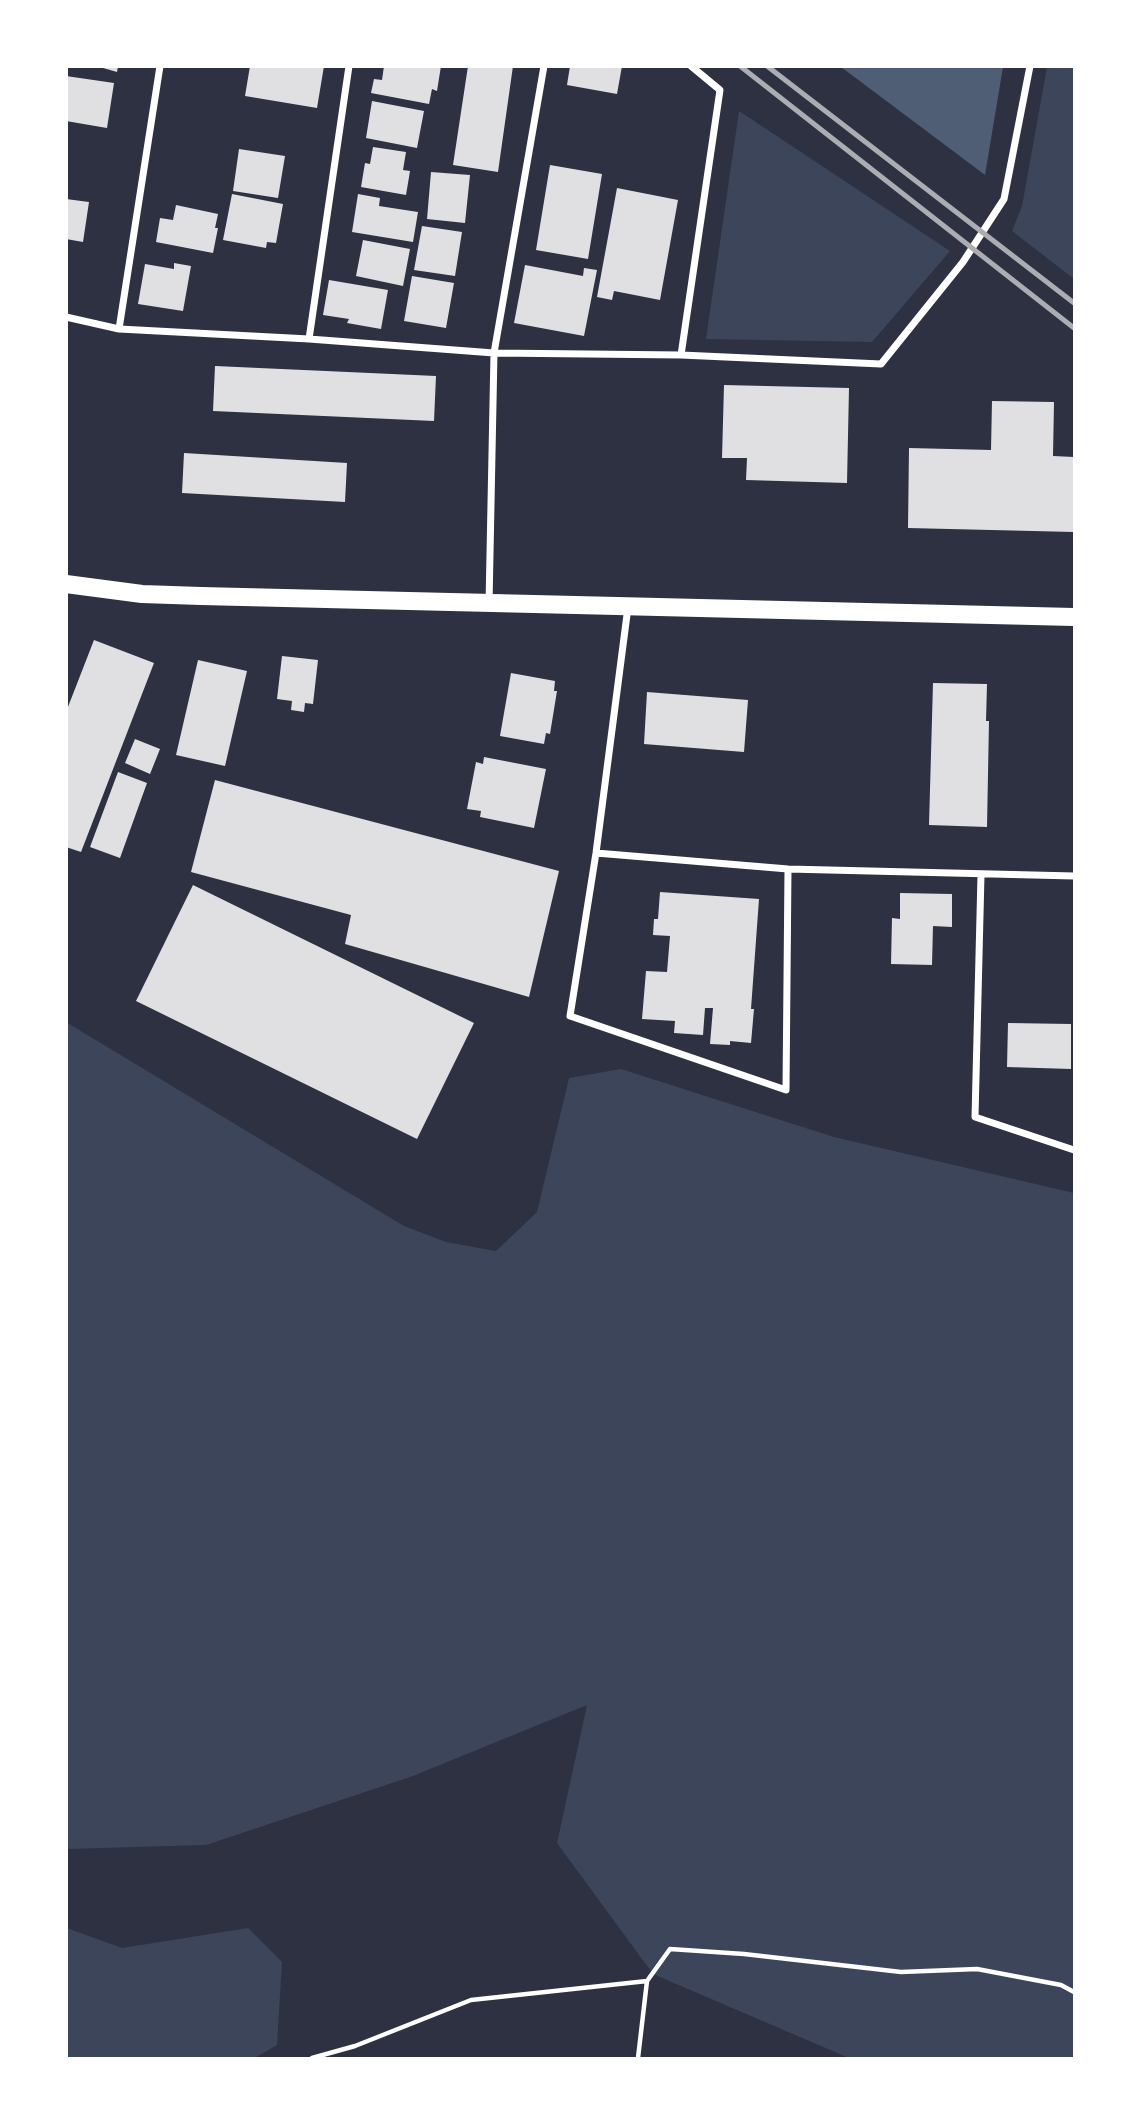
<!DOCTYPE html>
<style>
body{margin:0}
#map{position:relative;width:1141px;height:2125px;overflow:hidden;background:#2d3142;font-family:Signika,sans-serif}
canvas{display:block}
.frame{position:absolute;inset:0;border:68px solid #fff;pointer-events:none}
</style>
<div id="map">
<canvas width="1141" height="2125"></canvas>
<div class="frame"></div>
</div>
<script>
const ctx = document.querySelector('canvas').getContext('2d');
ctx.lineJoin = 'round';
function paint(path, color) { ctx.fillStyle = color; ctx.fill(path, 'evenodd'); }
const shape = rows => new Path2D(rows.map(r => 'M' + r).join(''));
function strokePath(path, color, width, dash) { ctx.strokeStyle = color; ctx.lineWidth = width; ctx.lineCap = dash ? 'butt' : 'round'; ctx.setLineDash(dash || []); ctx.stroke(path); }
const green = shape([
 [1047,67,1074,67,1074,279,1012,231,1022,206],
 [739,111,950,251,872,342,706,339],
 [66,1022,404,1226,446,1242,496,1251,537,1212,569,1078,621,1069,834,1137,1074,1193,1074,2058,849,2058,653,1974,557,1843,587,1705,413,1776,206,1845,67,1849],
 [67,1928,122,1948,248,1928,282,1962,277,2045,255,2058,67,2058]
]);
const water = shape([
 [841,67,1003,67,985,175]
]);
const building = shape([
 [96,66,118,66,117,72],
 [250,66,324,66,317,108,245,96],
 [384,66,441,66,437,91,432,89,429,104,371,93,374,79,382,80],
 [468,66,513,66,498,172,453,165],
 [570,66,622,66,617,94,567,85],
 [66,76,114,83,107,128,66,121],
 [372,101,424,111,417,148,366,138],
 [373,147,406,152,403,170,410,171,406,195,361,187,365,163,370,164],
 [239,149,285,156,278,198,233,191],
 [550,165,602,174,588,259,536,250],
 [431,172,470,175,465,223,427,219],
 [617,188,678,200,660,300,614,291,612,300,597,297],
 [232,194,283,204,276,243,267,242,266,248,223,240],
 [358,194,380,198,379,206,418,212,413,242,352,232],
 [66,199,89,202,83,242,66,239],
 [176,205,218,214,215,228,218,228,213,253,156,242,160,218,173,220],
 [422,226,462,232,455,276,414,270],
 [363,240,410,249,403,286,356,276],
 [174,263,191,266,183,311,138,304,145,264,174,269],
 [525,265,583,276,584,268,597,270,584,336,514,323],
 [412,276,454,283,446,328,404,321],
 [329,280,388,290,381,329,347,323,349,319,323,315],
 [215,366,436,376,434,421,213,411],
 [724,385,849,388,847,483,746,480,747,458,722,458],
 [992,401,1054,402,1053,456,1074,457,1074,532,908,528,909,448,991,450],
 [184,453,347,463,345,502,182,493],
 [94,640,154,663,81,852,66,847,66,712],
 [282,656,318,660,313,704,305,703,304,712,291,710,292,701,277,699],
 [198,660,247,671,225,766,176,755],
 [511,673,555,681,554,691,557,691,550,734,546,733,544,744,500,736],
 [933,683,987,684,986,721,989,721,987,827,929,825],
 [647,692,748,700,744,752,644,744],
 [135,739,160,749,150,774,125,763],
 [484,757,546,769,534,828,480,817,481,811,467,809,476,762,483,764],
 [118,772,147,783,120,858,90,847],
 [215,780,559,871,529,997,345,944,351,915,191,872],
 [193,885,474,1023,417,1139,136,1001],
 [660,892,759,899,751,1009,754,1009,751,1043,730,1041,730,1045,710,1044,713,1008,705,1008,703,1035,674,1033,675,1021,642,1019,646,971,667,972,670,936,653,935,654,919,658,919],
 [900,893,952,894,952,927,933,926,932,965,891,964,892,918,900,919],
 [1008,1023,1071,1024,1071,1069,1007,1067]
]);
const path = shape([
 [312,2058,355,2046,471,2000,647,1981],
 [638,2058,647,1981,670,1949,744,1954,901,1972,977,1969,1061,1985,1074,1992]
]);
const minor = shape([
 [66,317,119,329,309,339,494,353,681,355,881,364,963,262,1004,199,1030,66],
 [119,329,160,66],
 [309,339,349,66],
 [681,355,720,90,691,66],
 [489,604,494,353,544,66],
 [628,607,596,853,570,1016,786,1090,788,869],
 [596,853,788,869,1074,876],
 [981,875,975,1117,1074,1150]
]);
const primary = shape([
 [66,584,142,594,201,596,1074,617]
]);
const rail = shape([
 [740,66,1074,328],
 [767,66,1074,303]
]);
paint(green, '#3c4559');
paint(water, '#4f5d75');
paint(building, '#e0e0e3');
strokePath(path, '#fff', 4.5);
strokePath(minor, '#fff', 7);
strokePath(primary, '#fff', 18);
strokePath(rail, '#abadb3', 5);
</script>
